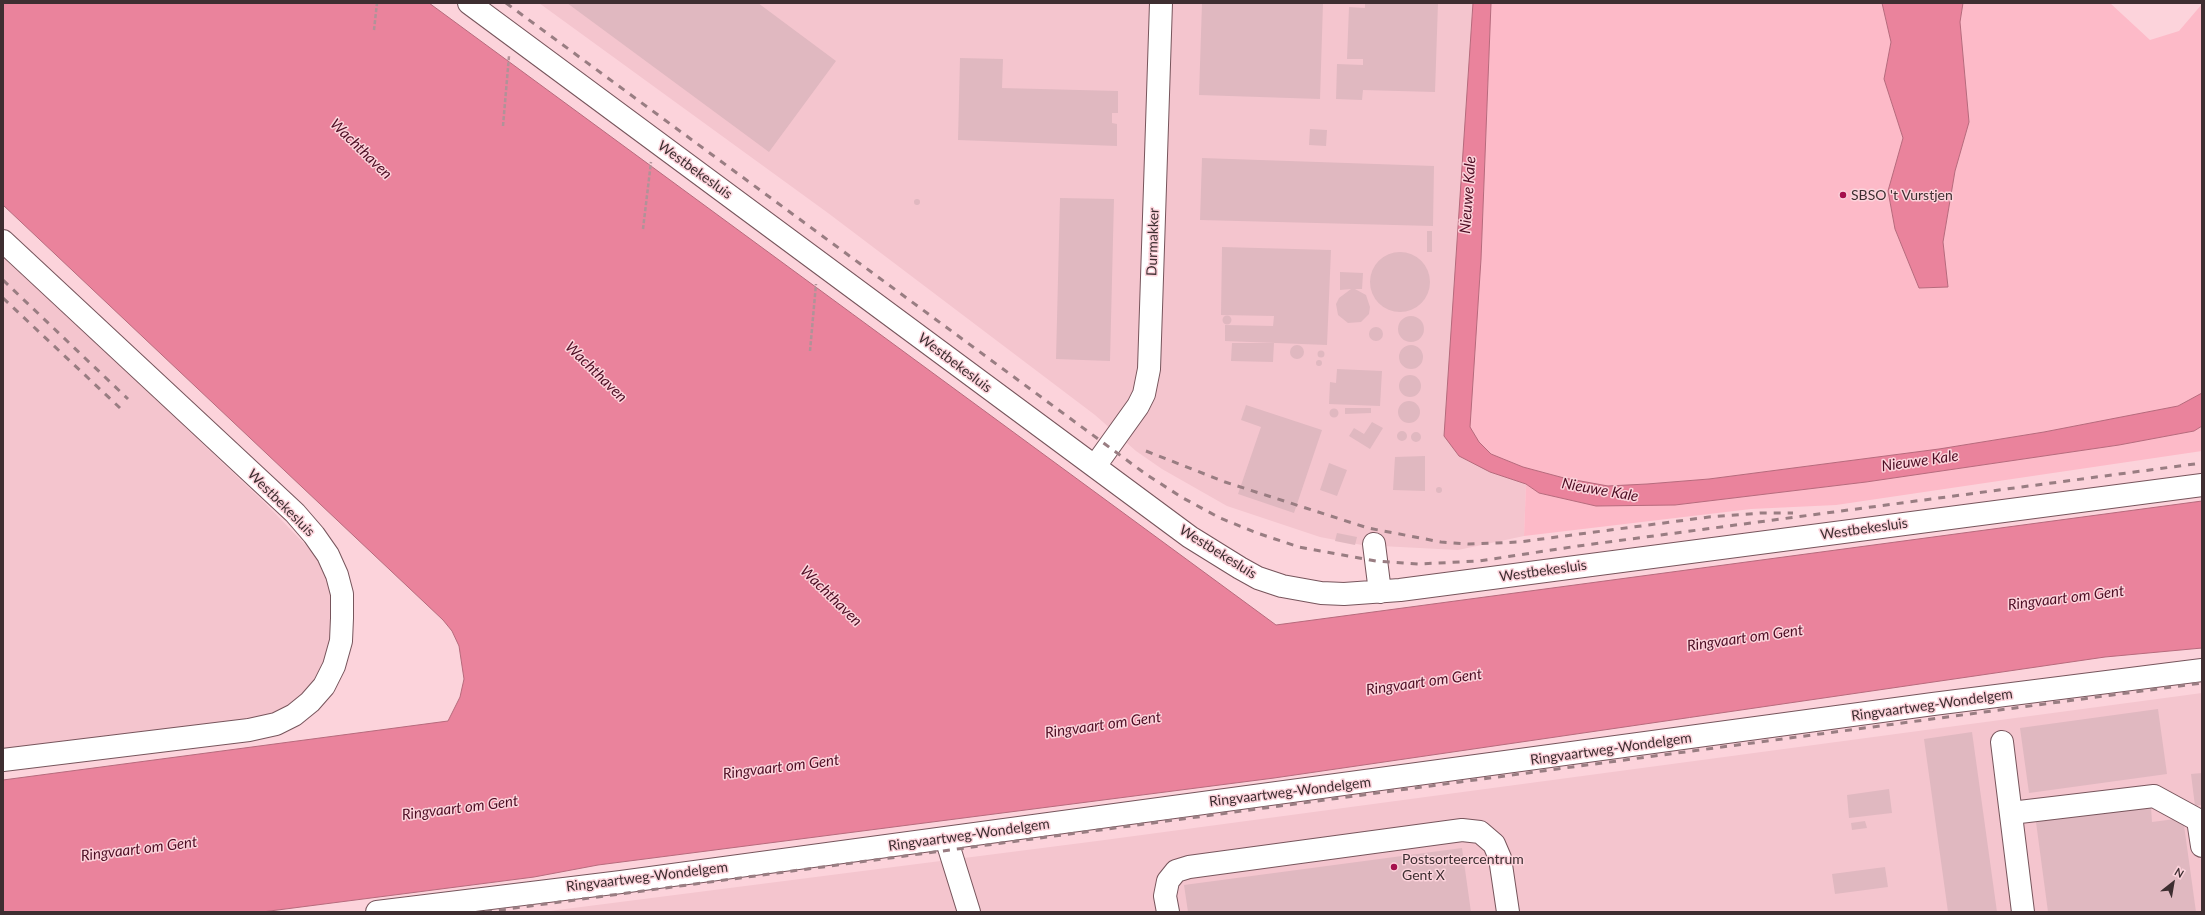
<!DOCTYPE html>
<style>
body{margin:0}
#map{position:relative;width:2205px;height:915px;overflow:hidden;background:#fcd3db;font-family:Lato,sans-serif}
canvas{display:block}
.frame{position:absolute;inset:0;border:4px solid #3e2e31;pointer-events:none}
.north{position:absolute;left:2153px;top:863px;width:40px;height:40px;-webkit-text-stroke:3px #fcd3db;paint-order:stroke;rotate:31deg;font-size:11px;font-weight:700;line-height:16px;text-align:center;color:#3e2e31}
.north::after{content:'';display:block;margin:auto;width:14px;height:18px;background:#3e2e31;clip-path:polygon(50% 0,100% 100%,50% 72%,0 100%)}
</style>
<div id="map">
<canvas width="2205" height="915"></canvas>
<div class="frame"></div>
<div class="north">N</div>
</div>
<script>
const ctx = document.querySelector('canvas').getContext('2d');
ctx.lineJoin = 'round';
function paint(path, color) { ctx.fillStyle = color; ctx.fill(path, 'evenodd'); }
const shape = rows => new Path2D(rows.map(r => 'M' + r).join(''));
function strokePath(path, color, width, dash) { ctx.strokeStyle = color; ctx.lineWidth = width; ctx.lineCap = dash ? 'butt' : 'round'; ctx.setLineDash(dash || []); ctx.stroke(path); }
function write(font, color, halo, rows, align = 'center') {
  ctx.font = font + ' Lato,sans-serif'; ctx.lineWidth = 3; ctx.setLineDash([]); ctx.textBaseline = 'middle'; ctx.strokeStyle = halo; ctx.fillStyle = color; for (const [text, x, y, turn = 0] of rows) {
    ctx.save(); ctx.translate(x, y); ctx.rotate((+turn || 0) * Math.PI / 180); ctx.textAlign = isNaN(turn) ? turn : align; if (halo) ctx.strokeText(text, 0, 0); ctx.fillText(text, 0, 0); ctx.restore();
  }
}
const built = shape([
 [539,3,1473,3,1466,120,1490,472,1526,484,1524,536,1458,550,1362,545,1320,537,1227,506,1162,469,1136,451,1095,415,828,213],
 [3,255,266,504,319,559,331,585,336,614,331,650,308,695,262,725,3,750],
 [2202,693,2202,912,542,912,1097,841]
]);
const green = shape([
 [1491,3,1882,3,1891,42,1884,79,1903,138,1888,192,1895,229,1919,288,1948,287,1943,242,1955,171,1969,122,1960,22,1963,3,2110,3,2150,40,2179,31,2202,4,2202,393,2178,406,2044,432,1939,449,1709,479,1647,484,1608,486,1564,478,1523,467,1491,454,1479,442,1470,427,1481,259],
 [2202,426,2202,451,1836,505,1751,509,1524,536,1526,484,1539,493,1596,506,1675,505,1866,482,2119,445,2194,431]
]);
const water = shape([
 [3,3,429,3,1276,625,2202,501,2202,648,2105,657,1274,778,598,865,534,877,262,912,3,912,3,780,448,721,460,697,464,679,459,646,452,631,443,620,3,205,3,3],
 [1473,3,1491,3,1481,259,1470,427,1479,442,1491,454,1523,467,1564,478,1608,486,1647,484,1709,479,1939,449,2044,432,2178,406,2202,393,2202,426,2194,431,2119,445,1866,482,1675,505,1596,506,1539,493,1526,484,1490,472,1459,456,1444,436,1473,3],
 [1882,3,1963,3,1960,22,1969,122,1955,171,1943,242,1948,287,1919,288,1895,229,1888,191,1903,138,1884,79,1891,42,1882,3]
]);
const building = shape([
 [567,3,758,3,836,61,769,152],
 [1202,3,1323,3,1320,99,1199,95],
 [1365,3,1438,3,1435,92,1363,90,1362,100,1336,99,1337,64,1363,65,1363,59,1347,59,1349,7,1365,8],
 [960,58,1003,59,1002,88,1118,91,1118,113,1112,113,1112,123,1117,124,1117,146,958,140],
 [1310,129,1327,130,1326,146,1309,145],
 [1202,158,1434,166,1433,226,1200,220],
 [1060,198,1114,199,1110,361,1056,359],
 '914 202a3 3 0 1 1 6 0a3 3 0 1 1-6 0Z',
 [1427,231,1432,231,1432,252,1427,252],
 [1222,247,1331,250,1327,345,1225,341,1225,325,1273,326,1274,316,1221,315],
 '1370 282a30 30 0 1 1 60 0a30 30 0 1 1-60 0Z',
 [1340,272,1363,273,1362,289,1355,289,1366,295,1370,307,1369,314,1361,322,1348,323,1338,315,1336,304,1339,298,1351,289,1340,290],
 '1222.5 320a4.5 4.5 0 1 1 9 0a4.5 4.5 0 1 1-9 0Z',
 '1398 329a13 13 0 1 1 26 0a13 13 0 1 1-26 0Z',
 '1369 334a7 7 0 1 1 14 0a7 7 0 1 1-14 0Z',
 [1232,343,1274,343,1273,362,1231,361],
 '1399 357a12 12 0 1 1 24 0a12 12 0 1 1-24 0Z',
 '1290 352a7 7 0 1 1 14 0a7 7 0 1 1-14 0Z',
 '1317.5 354a3.5 3.5 0 1 1 7 0a3.5 3.5 0 1 1-7 0Z',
 '1316 363a3 3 0 1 1 6 0a3 3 0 1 1-6 0Z',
 [1337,369,1382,371,1380,406,1329,404,1330,382,1336,383],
 '1399 386a11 11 0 1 1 22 0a11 11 0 1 1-22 0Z',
 '1398 412a11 11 0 1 1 22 0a11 11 0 1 1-22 0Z',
 [1246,405,1322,430,1294,513,1238,494,1261,427,1241,420],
 [1345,408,1371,408,1371,413,1345,414],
 '1329.5 413a4.5 4.5 0 1 1 9 0a4.5 4.5 0 1 1-9 0Z',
 [1372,422,1383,428,1370,449,1349,436,1354,428,1364,434],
 '1397 436a5 5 0 1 1 10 0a5 5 0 1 1-10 0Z',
 '1411 437a5 5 0 1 1 10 0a5 5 0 1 1-10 0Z',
 [1425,456,1425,491,1393,490,1395,457],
 [1329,463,1347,470,1337,496,1320,490],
 '1436 490a3 3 0 1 1 6 0a3 3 0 1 1-6 0Z',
 [1337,533,1357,537,1355,545,1335,541],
 [2158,709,2167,774,2029,793,2020,728],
 [1972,732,1997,912,1948,912,1924,739],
 [2202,773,2202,805,2195,806,2191,774],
 [1889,789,1892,813,1849,818,1847,795],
 [2151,807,2152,822,2183,818,2196,912,2048,912,2036,822],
 [1865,821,1867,828,1852,830,1851,823],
 [1462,848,1471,912,1188,912,1184,885],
 [1885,867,1888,887,1835,894,1832,874]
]);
const path = shape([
 [374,30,377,3],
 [503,126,509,56],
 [643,229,651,162],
 [810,351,816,284]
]);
const minor = shape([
 [469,3,1190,537,1240,568,1258,578,1282,586,1321,593,1344,594,1400,590,2202,485],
 [3,241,295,513,314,535,328,555,337,575,342,594,342,618,341,641,334,666,324,686,310,702,294,715,276,724,249,730,3,760],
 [1095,466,1138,406,1144,394,1149,369,1161,3],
 [1374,544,1380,592],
 [2002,742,2023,912],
 [2011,813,2154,796,2198,820,2202,846],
 [946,838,969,912],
 [377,912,621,882,1933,704,2202,670],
 [1168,912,1165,896,1168,881,1176,871,1189,867,1462,830,1480,832,1494,844,1500,858,1508,912]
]);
const rail = shape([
 [506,3,1147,475,1183,498,1220,518,1257,533,1299,547,1376,561,1418,564,1479,561,1578,546,2202,463],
 [3,280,128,399],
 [3,298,120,408],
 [1146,451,1225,482,1368,528,1441,542,1469,544,1519,542,1709,517,1761,513,1793,513],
 [485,912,2202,683]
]);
const markers = [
 [1843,195,4,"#a5104d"],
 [1394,867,4,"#a5104d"]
];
const streetNames = [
 ["Westbekesluis",695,170,36],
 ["Durmakker",1153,242,-88],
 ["Westbekesluis",955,363,37],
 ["Westbekesluis",281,503,45],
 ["Westbekesluis",1864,529,-8],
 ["Westbekesluis",1218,552,32],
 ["Westbekesluis",1543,571,-8],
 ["Ringvaartweg-Wondelgem",1932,705,-8],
 ["Ringvaartweg-Wondelgem",1611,749,-8],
 ["Ringvaartweg-Wondelgem",1290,792,-7],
 ["Ringvaartweg-Wondelgem",969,835,-8],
 ["Ringvaartweg-Wondelgem",647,877,-7]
];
const poiNames = [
 ["SBSO 't Vurstjen",1851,195],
 ["Postsorteercentrum",1402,859],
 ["Gent X",1402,875]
];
const waterNames = [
 ["Wachthaven",361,149,44],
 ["Nieuwe Kale",1468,195,-86],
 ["Wachthaven",596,372,44],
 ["Nieuwe Kale",1920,461,-8],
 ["Nieuwe Kale",1600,490,10],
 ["Wachthaven",831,596,44],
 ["Ringvaart om Gent",2066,598,-7],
 ["Ringvaart om Gent",1745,638,-8],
 ["Ringvaart om Gent",1424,682,-8],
 ["Ringvaart om Gent",1103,725,-8],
 ["Ringvaart om Gent",781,767,-7],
 ["Ringvaart om Gent",460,808,-7],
 ["Ringvaart om Gent",139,849,-7]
];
paint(built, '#f4c5ce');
paint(green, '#fdbac8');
paint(water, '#ea839c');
strokePath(water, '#b66a7c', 1);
paint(building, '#e0b8c0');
strokePath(minor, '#77555c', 24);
strokePath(path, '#b19298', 2.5, [4, 2]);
strokePath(minor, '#fff', 22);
strokePath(rail, '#997d82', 3, [7, 7]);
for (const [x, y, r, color] of markers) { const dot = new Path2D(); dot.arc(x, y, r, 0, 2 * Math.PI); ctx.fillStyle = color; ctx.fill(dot); strokePath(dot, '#fcd3db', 1.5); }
write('14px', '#3e2e31', '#fcd3db', streetNames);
write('14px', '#3e2e31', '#fcd3db', poiNames, 'left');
write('italic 15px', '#4d0d23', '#fcd3db', waterNames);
</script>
